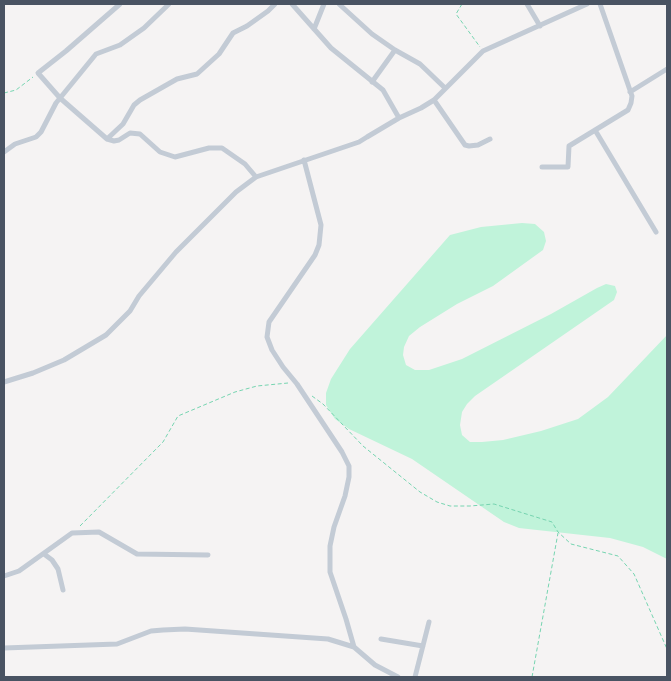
<!DOCTYPE html>
<style>
body{margin:0}
#map{position:relative;width:671px;height:681px;overflow:hidden;background:#f5f3f3;font-family:"Fira Sans",sans-serif}
canvas{display:block}
.frame{position:absolute;inset:0;border:5px solid #495362;pointer-events:none}
</style>
<div id="map">
<canvas width="671" height="681"></canvas>
<div class="frame"></div>
</div>
<script>
const ctx = document.querySelector('canvas').getContext('2d');
ctx.lineJoin = 'round';
function paint(path, color) { ctx.fillStyle = color; ctx.fill(path, 'evenodd'); }
const shape = rows => new Path2D(rows.map(r => 'M' + r).join(''));
function strokePath(path, color, width, dash) { ctx.strokeStyle = color; ctx.lineWidth = width; ctx.lineCap = dash ? 'butt' : 'round'; ctx.setLineDash(dash || []); ctx.stroke(path); }
const green = shape([
 [522,223,535,224,544,232,546,241,543,250,493,286,457,304,420,327,409,336,404,347,403,355,406,365,415,370,429,370,462,359,551,314,597,288,606,284,615,286,617,292,614,300,475,396,467,404,462,412,460,425,462,435,470,442,482,442,503,440,541,431,578,419,608,397,667,335,667,559,643,547,610,538,537,530,519,528,504,522,412,459,349,429,335,419,326,405,326,393,331,379,350,349,450,235,481,227]
]);
const path = shape([
 [462,4,456,14,480,47],
 [4,93,16,90,33,77],
 [312,396,323,404,363,446,420,492,437,502,450,506,470,506,494,504,552,522,558,532,571,544,618,556,634,574,667,649],
 [80,526,163,442,178,416,235,392,257,386,288,383],
 [532,677,558,533]
]);
const minor = shape([
 [120,4,66,51,38,73,60,98,107,139,114,141,119,140,130,133,140,134,160,152,175,157,209,148,222,148,245,164,256,177],
 [292,4,331,48,383,90,399,118],
 [339,4,372,34,395,50,420,64,445,88],
 [527,4,540,26],
 [314,29,324,4],
 [372,82,395,50],
 [630,92,667,69],
 [434,100,465,145,469,146,478,145,490,139],
 [595,130,656,232],
 [107,139,123,124,134,105,140,100,177,79,197,74,219,54,233,33,247,26,268,11,275,4],
 [4,152,15,144,36,137,41,132,56,103,96,54,120,45,144,28,169,4],
 [304,160,321,225,319,245,315,255,269,322,267,337,272,350,283,367,297,384,342,452,349,466,349,477,345,496,334,527,330,546,330,572,346,619,354,647],
 [542,167,568,167,569,146,628,110,631,103,632,96,600,4],
 [4,382,33,373,64,360,106,335,130,311,139,296,176,252,236,192,256,177,359,142,367,137,399,118,421,108,434,100,483,51,587,4],
 [44,554,52,560,58,569,63,590],
 [4,576,19,571,72,533,99,532,137,554,208,555],
 [381,639,423,646],
 [4,648,117,644,151,631,163,630,185,629,328,639,354,647,375,665,398,677],
 [415,677,429,622]
]);
paint(green, '#c0f3da');
strokePath(path, '#76d4b0', 1, [4, 2.5]);
strokePath(minor, '#c3cbd5', 5);
</script>
